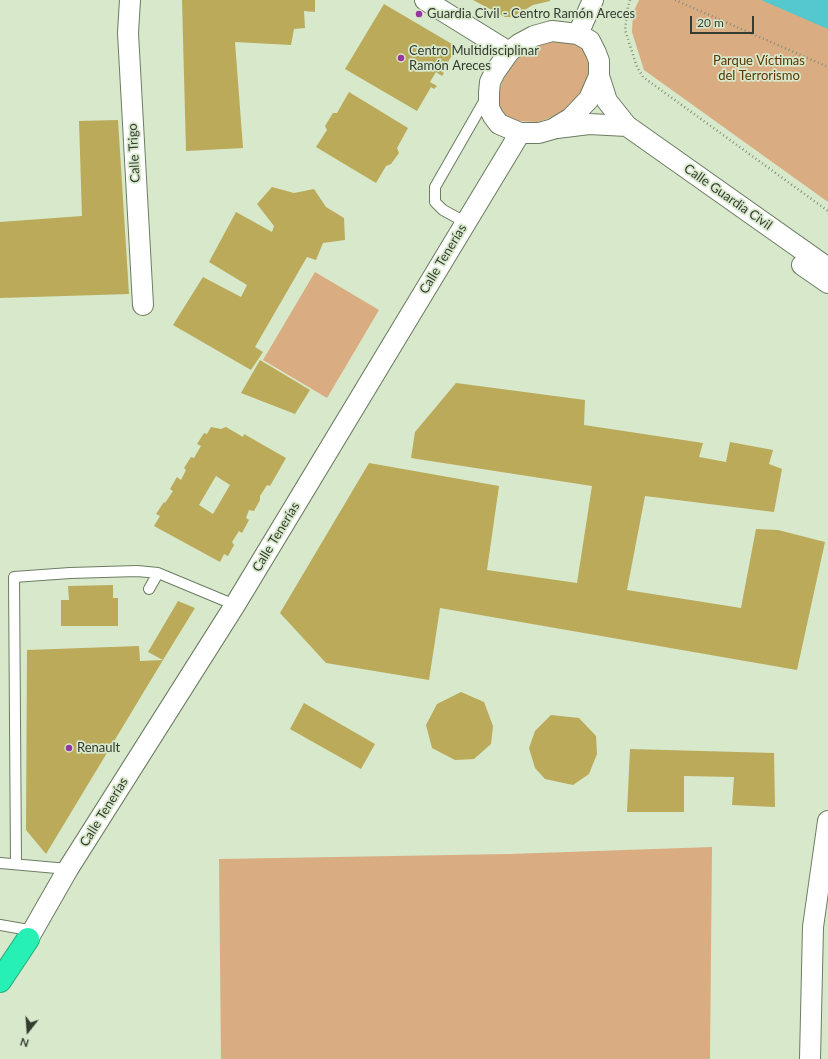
<!DOCTYPE html>
<meta charset="utf-8">
<style>
body{margin:0}
#map{position:relative;width:828px;height:1059px;overflow:hidden;background:#d7e8cb;font-family:Lato,sans-serif}
canvas{display:block}
.north{position:absolute;left:8px;top:1011px;width:40px;height:40px;-webkit-text-stroke:3px #d7e8cb;paint-order:stroke;rotate:197deg;font-size:11px;font-weight:700;line-height:16px;text-align:center;color:#343b30}
.north::after{content:'';display:block;margin:auto;width:14px;height:18px;background:#343b30;clip-path:polygon(50% 0,100% 100%,50% 72%,0 100%)}
.scale{position:absolute;left:690px;top:16px;width:64px;height:18px;box-sizing:border-box;border:2px solid #343b30;border-top:0;padding-left:5px;font-size:12px;line-height:14px;white-space:nowrap;color:#343b30;-webkit-text-stroke:3px #d7e8cb;paint-order:stroke}
</style>
<div id="map">
<canvas width="828" height="1059"></canvas>
<div class="north">N</div>
<div class="scale">20 m</div>
</div>
<script>
const ctx = document.querySelector('canvas').getContext('2d');
ctx.lineJoin = 'round';
function paint(path, color) { ctx.fillStyle = color; ctx.fill(path, 'evenodd'); }
const shape = rows => new Path2D(rows.map(r => 'M' + r).join(''));
function strokePath(path, color, width, dash) { ctx.strokeStyle = color; ctx.lineWidth = width; ctx.lineCap = dash ? 'butt' : 'round'; ctx.setLineDash(dash || []); ctx.stroke(path); }
function write(font, color, halo, rows, align = 'center') {
  ctx.font = font + ' Lato,sans-serif'; ctx.lineWidth = 3.5; ctx.setLineDash([]); ctx.textBaseline = 'middle'; ctx.strokeStyle = halo; ctx.fillStyle = color; for (const [text, x, y, turn = 0] of rows) {
    ctx.save(); ctx.translate(x, y); ctx.rotate((+turn || 0) * Math.PI / 180); ctx.textAlign = isNaN(turn) ? turn : align; if (halo) ctx.strokeText(text, 0, 0); ctx.fillText(text, 0, 0); ctx.restore();
  }
}
const green = shape([
 [639,0,828,0,828,202,644,70,632,32,633,13],
 [553,41,577,44,582,48,586,54,589,61,590,68,582,90,576,99,562,112,547,119,537,122,516,121,507,117,501,110,499,104,500,88,505,76,511,66,521,56,536,46],
 [315,272,379,310,327,398,263,360],
 [712,847,710,1059,221,1059,219,859,510,854]
]);
const water = shape([
 [761,0,828,0,828,29,821,26]
]);
const building = shape([
 [182,0,315,0,315,12,304,11,305,28,294,29,291,45,235,42,243,148,186,151],
 [473,0,550,0,550,1,533,5,516,15,510,17,505,17],
 [384,4,457,47,442,72,444,73,442,76,436,72,430,82,437,86,434,89,431,87,417,111,345,69],
 [349,92,408,128,397,148,399,153,391,164,386,166,376,183,316,147,327,130,325,126,333,113,337,113],
 [118,120,129,294,0,298,0,222,82,216,79,121],
 [272,187,294,193,314,189,326,207,344,218,345,240,323,243,316,260,307,257,255,347,263,352,251,370,173,325,203,277,241,297,247,285,209,262,236,212,272,232,274,226,257,204],
 [260,360,310,390,295,414,241,393],
 [456,383,585,400,584,425,703,443,699,457,726,462,730,442,773,450,769,464,782,469,774,512,645,496,627,590,741,608,756,529,778,530,825,542,797,670,440,608,429,680,326,663,280,613,369,463,499,486,487,570,577,583,592,486,411,458,415,432],
 [211,427,221,429,226,427,243,437,244,434,286,458,270,486,267,485,260,496,260,500,254,511,249,510,246,518,249,520,242,533,239,531,232,542,234,545,228,556,224,554,220,562,154,526,160,516,156,514,164,502,165,503,173,491,170,489,177,477,181,480,186,470,184,468,191,457,194,458,201,446,197,444,204,433,207,434],
 [216,476,230,485,213,514,199,505],
 [113,585,113,598,118,598,118,626,61,626,61,600,69,600,68,586],
 [178,601,195,608,163,660,46,854,26,830,27,650,139,646,140,661,163,660,148,652],
 [461,692,484,702,493,726,491,744,474,759,455,760,432,748,426,725,437,704],
 [304,703,375,744,361,769,290,729],
 [551,715,579,718,596,736,597,754,589,774,573,785,545,779,535,768,529,748,535,731],
 [630,749,774,753,775,807,732,805,734,777,684,776,684,812,627,812]
]);
const path = shape([
 [630,0,628,6,625,30,637,67,643,77,828,211],
 [675,0,828,67]
]);
const service = shape([
 [465,222,443,210,435,202,435,187,486,98],
 [149,589,158,573],
 [0,863,68,869],
 [16,864,14,577,70,573,137,571,158,573,235,605],
 [0,925,34,931]
]);
const minor = shape([
 [130,0,128,33,143,305],
 [425,0,509,52],
 [552,31,578,34,590,41,596,53,599,61,599,76,589,99,571,118,553,129,539,133,520,133,499,124,493,116,489,108,489,93,490,82,495,72,509,52,519,44,534,36,552,31],
 [578,34,593,0],
 [599,76,607,101,627,126,828,268],
 [557,128,589,124,627,126],
 [802,265,828,283],
 [28,939,68,869,235,605,520,133],
 [810,1059,813,927,828,821]
]);
const motorway = shape([
 [0,981,28,939]
]);
const markers = [
 [419,14,4,"#9537a1"],
 [401,58,4,"#9537a1"],
 [69,748,4,"#9537a1"]
];
const poiNames = [
 ["Guardia Civil - Centro Ramón Areces",427,14],
 ["Centro Multidisciplinar",409,51],
 ["Ramón Areces",409,66],
 ["Renault",77,748]
];
const parkNames = [
 ["Parque Víctimas",759,61],
 ["del Terrorismo",759,76]
];
const streetNames = [
 ["Calle Trigo",134,153,-93],
 ["Calle Guardia Civil",728,197,35],
 ["Calle Tenerías",443,259,-59],
 ["Calle Tenerías",276,537,-59],
 ["Calle Tenerías",104,812,-58]
];
paint(green, '#daac82');
paint(water, '#53c8cd');
paint(building, '#baaa59');
strokePath(service, '#6d7c62', 12);
strokePath(minor, '#6d7c62', 22);
strokePath(motorway, '#2bb185', 24);
strokePath(path, '#838f7b', 2.5, [1, 3]);
strokePath(service, '#fff', 10);
strokePath(minor, '#fff', 20);
strokePath(motorway, '#26f0b3', 22);
for (const [x, y, r, color] of markers) { const dot = new Path2D(); dot.arc(x, y, r, 0, 2 * Math.PI); ctx.fillStyle = color; ctx.fill(dot); strokePath(dot, '#d7e8cb', 1.5); }
write('13px', '#343b30', '#d7e8cb', poiNames, 'left');
write('13px', '#5c3504', '#d7e8cb', parkNames);
write('13px', '#343b30', '#d7e8cb', streetNames);
</script>
